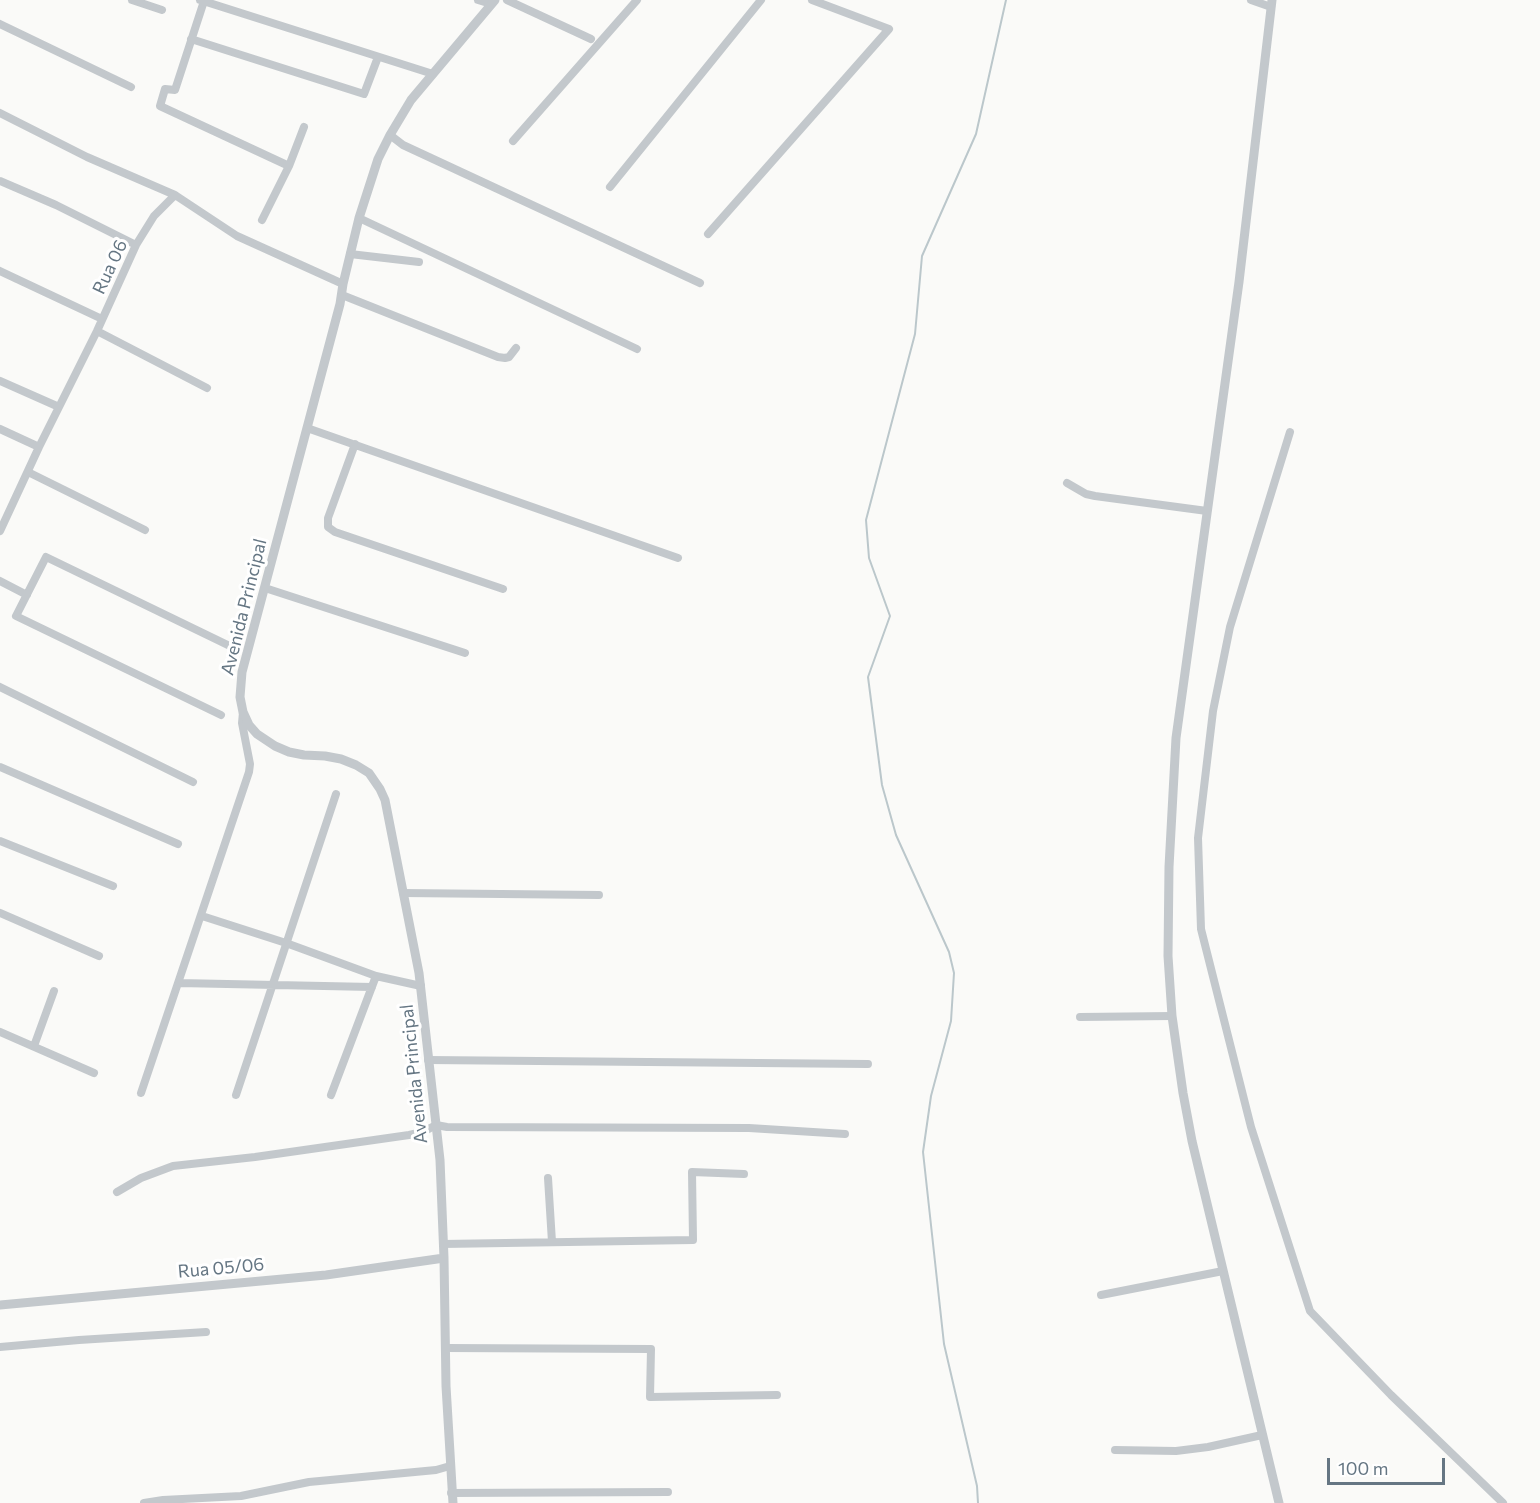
<!DOCTYPE html>
<style>
body{margin:0}
#map{position:relative;width:1540px;height:1503px;overflow:hidden;background:#fafaf8;font-family:Commissioner,sans-serif}
canvas{display:block}
.scale{position:absolute;left:1327px;top:1458px;width:118px;height:27px;box-sizing:border-box;border:3px solid #657683;border-top:0;padding-left:8px;font-size:18px;line-height:21px;white-space:nowrap;color:#657683;-webkit-text-stroke:4px #fff;paint-order:stroke}
</style>
<div id="map">
<canvas width="1540" height="1503"></canvas>
<div class="scale">100 m</div>
</div>
<script>
const ctx = document.querySelector('canvas').getContext('2d');
ctx.lineJoin = 'round';
const shape = rows => new Path2D(rows.map(r => 'M' + r).join(''));
function strokePath(path, color, width, dash) { ctx.strokeStyle = color; ctx.lineWidth = width; ctx.lineCap = dash ? 'butt' : 'round'; ctx.setLineDash(dash || []); ctx.stroke(path); }
function write(font, color, halo, rows, align = 'center') {
  ctx.font = font + ' Commissioner,sans-serif'; ctx.lineWidth = 6; ctx.setLineDash([]); ctx.textBaseline = 'middle'; ctx.strokeStyle = halo; ctx.fillStyle = color; for (const [text, x, y, turn = 0] of rows) {
    ctx.save(); ctx.translate(x, y); ctx.rotate((+turn || 0) * Math.PI / 180); ctx.textAlign = isNaN(turn) ? turn : align; if (halo) ctx.strokeText(text, 0, 0); ctx.fillText(text, 0, 0); ctx.restore();
  }
}
const stream = shape([
 [978,1503,977,1486,944,1344,923,1152,931,1096,951,1021,954,973,949,952,896,835,882,785,868,677,890,616,869,558,866,520,915,334,922,256,976,134,1006,0]
]);
const minor = shape([
 [132,0,162,10],
 [200,0,433,74],
 [478,0,491,4],
 [507,0,591,39],
 [1251,0,1271,7],
 [204,1,175,90,165,89,160,106,289,166],
 [0,24,131,87],
 [191,39,364,94,378,57],
 [0,113,87,157,175,195],
 [390,135,403,145,700,283],
 [513,141,637,0],
 [0,181,56,205,136,245],
 [610,187,761,0],
 [359,218,637,349],
 [262,220,289,166,304,127],
 [708,234,889,29,812,0],
 [350,254,419,262],
 [0,271,102,319],
 [342,295,498,357,505,358,509,357,516,348],
 [97,331,207,388],
 [0,381,59,407],
 [307,428,678,558],
 [0,429,39,447],
 [1290,432,1230,627,1213,711,1198,838,1201,929,1251,1127,1310,1311,1391,1395,1503,1503],
 [355,444,328,518,328,527,335,532,503,589],
 [28,472,145,530],
 [1067,483,1086,494,1095,496,1207,511],
 [0,531,39,447,97,331,136,245,154,216,175,195,237,236,343,284],
 [0,581,27,595],
 [265,588,465,653],
 [0,687,193,782],
 [221,715,16,616,46,557,236,649],
 [0,767,178,844],
 [0,841,113,886],
 [403,893,599,895],
 [0,913,99,956],
 [202,916,286,943,376,976,421,986],
 [179,983,372,987],
 [1080,1017,1172,1016],
 [0,1032,94,1073],
 [34,1046,54,991],
 [428,1060,868,1064],
 [141,1093,249,772,250,764,242,723,243,712],
 [236,1095,336,794],
 [331,1095,376,976],
 [548,1178,552,1242],
 [117,1192,141,1178,173,1166,255,1157,409,1135,423,1132,436,1125,447,1127,749,1128,845,1134],
 [443,1244,693,1240,692,1172,744,1174],
 [1101,1295,1223,1271],
 [0,1347,79,1340,206,1332],
 [446,1348,651,1349,650,1397,777,1395],
 [1115,1450,1176,1451,1208,1447,1262,1435],
 [451,1493,668,1492],
 [144,1503,163,1500,241,1496,309,1482,436,1470,450,1466]
]);
const tertiary = shape([
 [1272,0,1239,282,1176,738,1169,867,1168,956,1172,1016,1183,1093,1192,1141,1279,1503],
 [0,1305,326,1275,444,1258],
 [453,1503,446,1386,444,1258,440,1160,419,973,385,800,380,789,369,773,356,765,341,759,325,756,304,755,289,752,275,746,257,734,249,725,243,712,240,697,242,672,340,304,343,284,359,218,378,159,390,135,411,100,495,0]
]);
const streetNames = [
 ["Rua 06",110,267,-65],
 ["Avenida Principal",244,607,-76],
 ["Avenida Principal",414,1074,-96],
 ["Rua 05/06",221,1268,-5]
];
strokePath(stream, '#bbc7cb', 2);
strokePath(minor, '#c3c8cc', 8);
strokePath(tertiary, '#c3c8cc', 9);
write('18px', '#657683', '#fff', streetNames);
</script>
